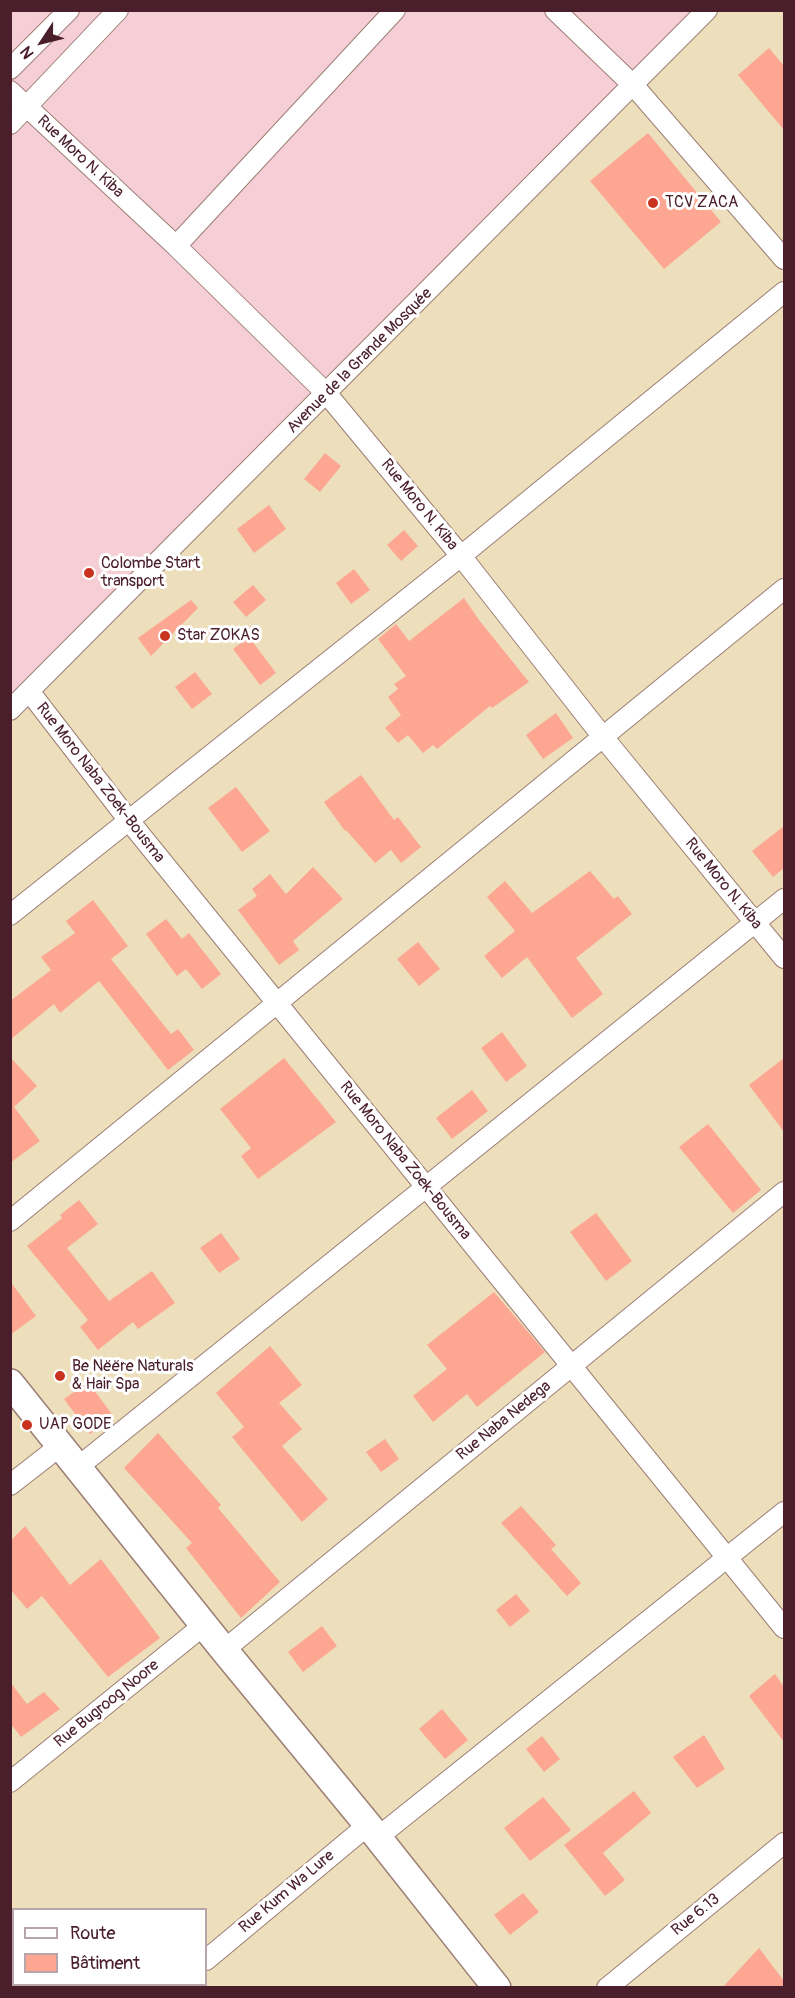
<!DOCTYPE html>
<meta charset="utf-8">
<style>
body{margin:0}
#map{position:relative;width:795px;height:1998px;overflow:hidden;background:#eddebc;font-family:Pangolin,sans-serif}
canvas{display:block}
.frame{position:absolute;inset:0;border:12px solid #4a1f2b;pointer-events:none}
.legend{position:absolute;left:12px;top:1908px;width:195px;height:78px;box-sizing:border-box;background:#fff;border:2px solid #b7a5aa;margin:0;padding:8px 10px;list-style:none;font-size:18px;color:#4a1f2b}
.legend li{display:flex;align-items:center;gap:12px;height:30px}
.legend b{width:30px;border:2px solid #b7a5aa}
.north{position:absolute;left:12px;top:12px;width:60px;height:60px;-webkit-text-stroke:4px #fff;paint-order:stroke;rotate:235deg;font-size:16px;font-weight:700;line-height:24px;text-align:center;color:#4a1f2b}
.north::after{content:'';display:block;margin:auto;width:21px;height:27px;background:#4a1f2b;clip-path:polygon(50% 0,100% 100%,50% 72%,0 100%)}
</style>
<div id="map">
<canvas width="795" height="1998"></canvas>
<div class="frame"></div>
<ul class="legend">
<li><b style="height:8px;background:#fff"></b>Route</li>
<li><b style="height:16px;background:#fda792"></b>Bâtiment</li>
</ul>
<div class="north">N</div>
</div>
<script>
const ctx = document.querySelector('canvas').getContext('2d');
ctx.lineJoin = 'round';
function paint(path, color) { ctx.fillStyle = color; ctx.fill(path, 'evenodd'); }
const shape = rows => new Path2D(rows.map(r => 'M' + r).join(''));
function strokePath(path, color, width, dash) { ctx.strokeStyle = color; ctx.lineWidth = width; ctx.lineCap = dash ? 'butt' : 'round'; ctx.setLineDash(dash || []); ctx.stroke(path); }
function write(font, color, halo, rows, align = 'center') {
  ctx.font = font + ' Pangolin,sans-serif'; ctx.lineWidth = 6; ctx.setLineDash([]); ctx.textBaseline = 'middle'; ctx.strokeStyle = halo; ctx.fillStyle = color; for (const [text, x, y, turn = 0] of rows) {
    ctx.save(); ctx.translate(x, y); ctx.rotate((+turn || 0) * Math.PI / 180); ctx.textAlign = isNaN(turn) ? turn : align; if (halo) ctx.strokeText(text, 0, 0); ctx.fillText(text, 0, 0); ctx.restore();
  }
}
const built = shape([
 [11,11,707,11,11,710]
]);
const building = shape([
 [769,48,784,66,784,130,738,75],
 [648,133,721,222,664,269,590,181],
 [325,453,341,466,320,492,304,479],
 [269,505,286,529,254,553,237,529],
 [404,530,418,546,401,561,387,545],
 [354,569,370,590,351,604,336,583],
 [253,585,266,600,246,617,233,602],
 [464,598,479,620,529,682,492,708,490,706,437,749,433,745,423,753,408,735,398,743,385,728,401,715,388,697,398,689,394,684,406,676,378,639,396,624,409,641],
 [191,600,198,608,151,656,138,638],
 [249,637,276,673,260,685,233,649],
 [195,672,212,694,192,709,175,687],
 [556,713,573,738,543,759,526,735],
 [361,775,394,820,398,817,421,847,401,863,391,850,375,863,346,830,345,831,324,802],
 [236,787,270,831,242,852,208,808],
 [784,826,784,868,773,877,752,851],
 [313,867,343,899,293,941,299,950,279,965,238,910,257,896,252,889,270,874,286,894],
 [590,871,614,899,618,896,632,914,576,958,603,994,572,1018,527,957,502,978,484,956,515,931,487,897,505,881,532,913],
 [93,900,128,946,111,959,171,1034,178,1029,194,1050,168,1070,99,981,60,1013,54,1004,10,1040,10,1001,51,970,41,957,75,933,66,921],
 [166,919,182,939,189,933,221,974,202,989,186,969,177,976,146,934],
 [418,942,440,969,419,986,397,959],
 [502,1032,527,1066,506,1082,481,1048],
 [10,1057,37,1086,14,1107,40,1141,10,1163],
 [284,1058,336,1122,258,1179,241,1156,251,1148,220,1109],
 [784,1058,784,1132,749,1085],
 [472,1090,488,1111,452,1139,436,1118],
 [708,1124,761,1190,733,1213,679,1147],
 [79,1200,98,1224,67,1248,109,1301,152,1271,175,1303,138,1329,133,1322,98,1350,80,1327,88,1320,27,1246,62,1218,60,1215],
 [596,1213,632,1261,606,1281,570,1232],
 [221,1233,240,1259,219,1273,200,1248],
 [10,1281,36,1316,10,1335],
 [494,1292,545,1352,477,1407,467,1394,433,1422,413,1396,447,1369,427,1345],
 [270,1346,302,1385,279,1403,302,1429,282,1446,328,1499,302,1522,232,1437,244,1427,216,1393],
 [88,1382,114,1417,90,1434,64,1399],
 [158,1433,221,1505,218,1508,280,1582,241,1618,186,1548,192,1543,124,1468],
 [385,1439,399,1459,381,1472,366,1452],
 [521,1506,556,1545,551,1549,581,1583,567,1596,501,1523],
 [25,1526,70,1585,101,1559,160,1638,108,1677,42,1596,27,1609,10,1589,10,1541],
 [516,1594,530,1611,510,1627,496,1610],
 [322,1626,337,1646,303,1672,288,1652],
 [775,1674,784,1687,784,1742,749,1696],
 [10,1682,27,1704,44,1692,60,1709,21,1737,10,1723],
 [442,1709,468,1740,445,1759,419,1729],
 [704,1735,725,1769,697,1788,673,1757],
 [542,1736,560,1759,544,1772,526,1749],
 [634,1791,651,1813,603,1853,625,1880,605,1896,564,1845],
 [543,1797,571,1830,530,1861,504,1828],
 [523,1893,539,1912,510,1935,494,1915],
 [759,1948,784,1981,784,1988,722,1988]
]);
const street = shape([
 [555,10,634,86,784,259],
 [10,69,69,10],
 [10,91,176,246,327,394,461,556,603,737,784,958],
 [10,124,118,10],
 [176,246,395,10],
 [29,691,130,822,784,1628],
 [10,710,707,10],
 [10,915,461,556,784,292],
 [10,1221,784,589],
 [78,1467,784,899],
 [10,1485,60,1446],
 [224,1650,784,1192],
 [10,1782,204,1625],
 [378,1837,784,1512],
 [206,1960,368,1825],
 [172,1988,176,1984],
 [607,1988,784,1843]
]);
const secondary = shape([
 [10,1383,224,1650,368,1825,497,1988]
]);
const markers = [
 [653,203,6,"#c8321e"],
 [89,573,6,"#c8321e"],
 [165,636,6,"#c8321e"],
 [60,1376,6,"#c8321e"],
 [27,1425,6,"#c8321e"]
];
const streetNames = [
 ["Rue Moro N. Kiba",80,157,43],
 ["Avenue de la Grande Mosquée",360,361,-45],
 ["Rue Moro N. Kiba",419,505,51],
 ["Rue Moro Naba Zoek-Bousma",100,783,52],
 ["Rue Moro N. Kiba",723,884,51],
 ["Rue Moro Naba Zoek-Bousma",405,1161,51],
 ["Rue Naba Nedega",504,1421,-39],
 ["Rue Bugroog Noore",107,1704,-39],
 ["Rue Kum Wa Lure",287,1892,-40],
 ["Rue 6.13",696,1915,-39]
];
const poiNames = [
 ["TCV ZACA",665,203],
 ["Colombe Start",101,564],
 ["transport",101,582],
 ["Star ZOKAS",177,636],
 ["Be Nëëre Naturals",72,1367],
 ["& Hair Spa",72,1385],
 ["UAP GODE",39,1425]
];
paint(built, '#f6cfd6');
paint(building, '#fda792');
strokePath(street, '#9c7e74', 22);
strokePath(secondary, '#9c7e74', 30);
strokePath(street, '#fff', 20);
strokePath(secondary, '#fff', 27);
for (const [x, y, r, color] of markers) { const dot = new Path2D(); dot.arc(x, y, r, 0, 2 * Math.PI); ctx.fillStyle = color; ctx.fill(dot); strokePath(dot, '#fff', 2); }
write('16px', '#4a1f2b', '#fff', streetNames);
write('16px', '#4a1f2b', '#fff', poiNames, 'left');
</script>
